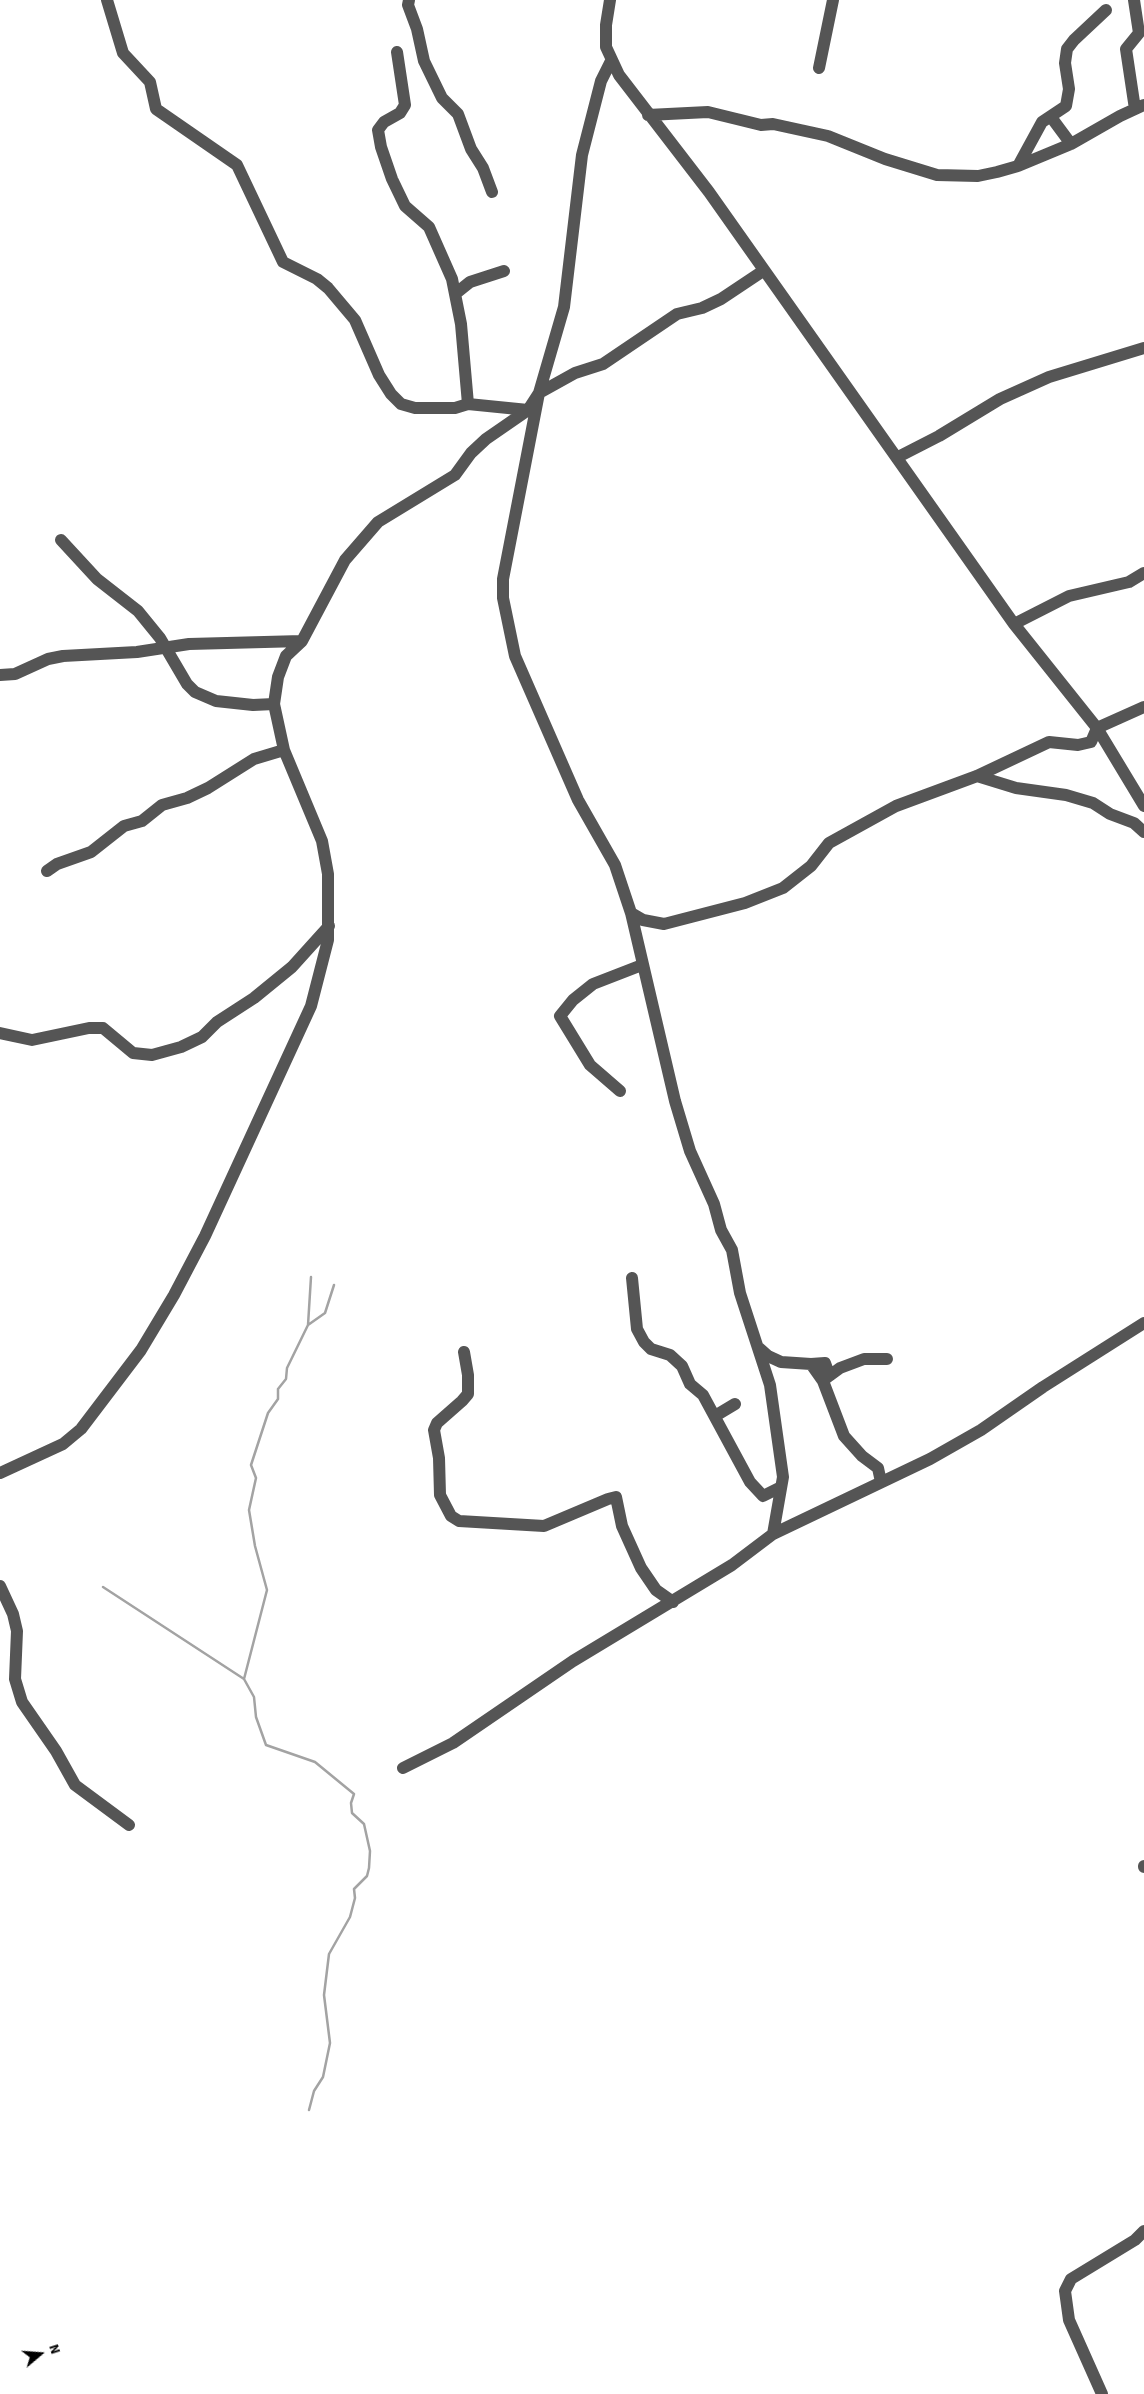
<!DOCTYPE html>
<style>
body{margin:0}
#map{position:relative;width:1144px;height:2394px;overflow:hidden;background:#fff;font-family:"Source Sans 3",sans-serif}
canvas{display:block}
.north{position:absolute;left:15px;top:2329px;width:50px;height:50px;-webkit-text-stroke:4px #fff;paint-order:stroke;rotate:72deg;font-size:14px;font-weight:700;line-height:20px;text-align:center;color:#000}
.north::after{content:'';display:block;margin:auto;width:18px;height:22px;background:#000;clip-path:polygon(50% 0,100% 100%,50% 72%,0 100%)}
</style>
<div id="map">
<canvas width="1144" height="2394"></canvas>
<div class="north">N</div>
</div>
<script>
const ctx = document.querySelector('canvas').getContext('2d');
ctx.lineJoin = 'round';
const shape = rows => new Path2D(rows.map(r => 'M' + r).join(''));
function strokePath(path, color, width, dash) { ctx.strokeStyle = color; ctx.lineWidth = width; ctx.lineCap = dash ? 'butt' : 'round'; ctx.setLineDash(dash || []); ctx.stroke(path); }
const stream = shape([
 [308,1325,325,1313,334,1285],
 [103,1587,244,1679,254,1697,256,1717,266,1745,315,1762,354,1794,351,1803,352,1813,364,1824,370,1851,369,1868,367,1876,354,1889,355,1898,350,1917,329,1954,324,1995,330,2043,323,2077,314,2091,309,2110],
 [244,1679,267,1590,255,1546,249,1510,256,1478,251,1465,268,1413,278,1399,278,1389,286,1379,287,1368,308,1325,311,1277]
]);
const minor = shape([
 [107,0,123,53,150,82,156,109,237,165,283,262,317,279,328,288,355,320,379,375,391,394,401,404,415,408,455,408,468,404,528,410],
 [409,0,408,5,417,29,424,61,442,98,458,114,471,149,483,168,492,192],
 [610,0,606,25,606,47,619,75,709,192,1014,624,1097,728,1144,806],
 [1134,0,1139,33,1126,49,1135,109],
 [397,52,405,105,400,113,384,122,378,130,381,147,392,179,405,206,429,227,452,279,461,324,468,404],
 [611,61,601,81,582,155,564,307,539,393,503,579,503,598,515,656,578,800,615,865,631,913,643,920,664,924,745,903,783,888,811,866,829,843,896,806,977,776,1049,742,1078,745,1091,742,1097,728,1144,707],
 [819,68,833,0],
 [648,115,708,112,761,125,773,124,828,136,885,159,937,175,978,176,997,172,1018,166,1042,122,1066,106,1069,89,1065,63,1067,49,1074,40,1106,10],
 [1051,117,1071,144],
 [1018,166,1071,144,1120,116,1144,105],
 [455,294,470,282,504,271],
 [898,457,939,436,1000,399,1049,377,1144,348],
 [61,540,97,579,138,611,160,638,187,684,195,692,216,701,253,705,274,704],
 [1014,624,1069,596,1129,582,1144,573],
 [0,675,15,674,48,659,63,656,137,652,189,644,302,641],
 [977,776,1016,788,1066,795,1093,803,1110,814,1134,823,1144,832],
 [47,871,57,864,91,852,124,826,142,821,162,805,187,798,208,788,254,759,284,750],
 [631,913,675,1101,690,1151,714,1204,721,1230,732,1250,740,1293,770,1385,783,1477,773,1534],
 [0,1033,32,1040,89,1028,103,1028,133,1053,152,1055,181,1047,202,1037,217,1022,254,998,292,967,329,926],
 [620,1091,590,1065,560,1016,573,1000,593,984,642,965],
 [632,1278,637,1329,644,1342,651,1349,670,1355,682,1366,690,1384,703,1395,750,1482,763,1496,779,1488],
 [759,1348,768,1356,781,1362,811,1364],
 [464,1352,468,1375,468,1394,462,1401,437,1423,434,1430,439,1458,440,1495,451,1516,459,1521,544,1526,608,1499,616,1497,622,1526,641,1568,656,1590,673,1602],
 [829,1374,825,1363,811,1364,823,1381,844,1436,862,1456,878,1468,881,1482],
 [825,1379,840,1368,864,1359,887,1359],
 [715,1416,735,1404],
 [0,1473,63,1444,81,1429,141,1350,174,1295,205,1236,311,1006,328,940,328,874,322,841,284,750,274,704,278,677,286,656,302,641,345,560,378,522,455,475,471,453,486,439,528,410,539,393,575,373,603,364,677,314,702,308,721,299,763,271],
 [0,1586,13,1614,17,1631,15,1679,22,1702,56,1751,75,1785,129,1825],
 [403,1768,453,1743,573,1661,732,1565,773,1534,930,1459,981,1430,1043,1387,1144,1323],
 [1144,1866,1144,1867],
 [1102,2394,1069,2320,1065,2291,1071,2279,1135,2240,1144,2231]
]);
strokePath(stream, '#a3a3a3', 2.5);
strokePath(minor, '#555', 12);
</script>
